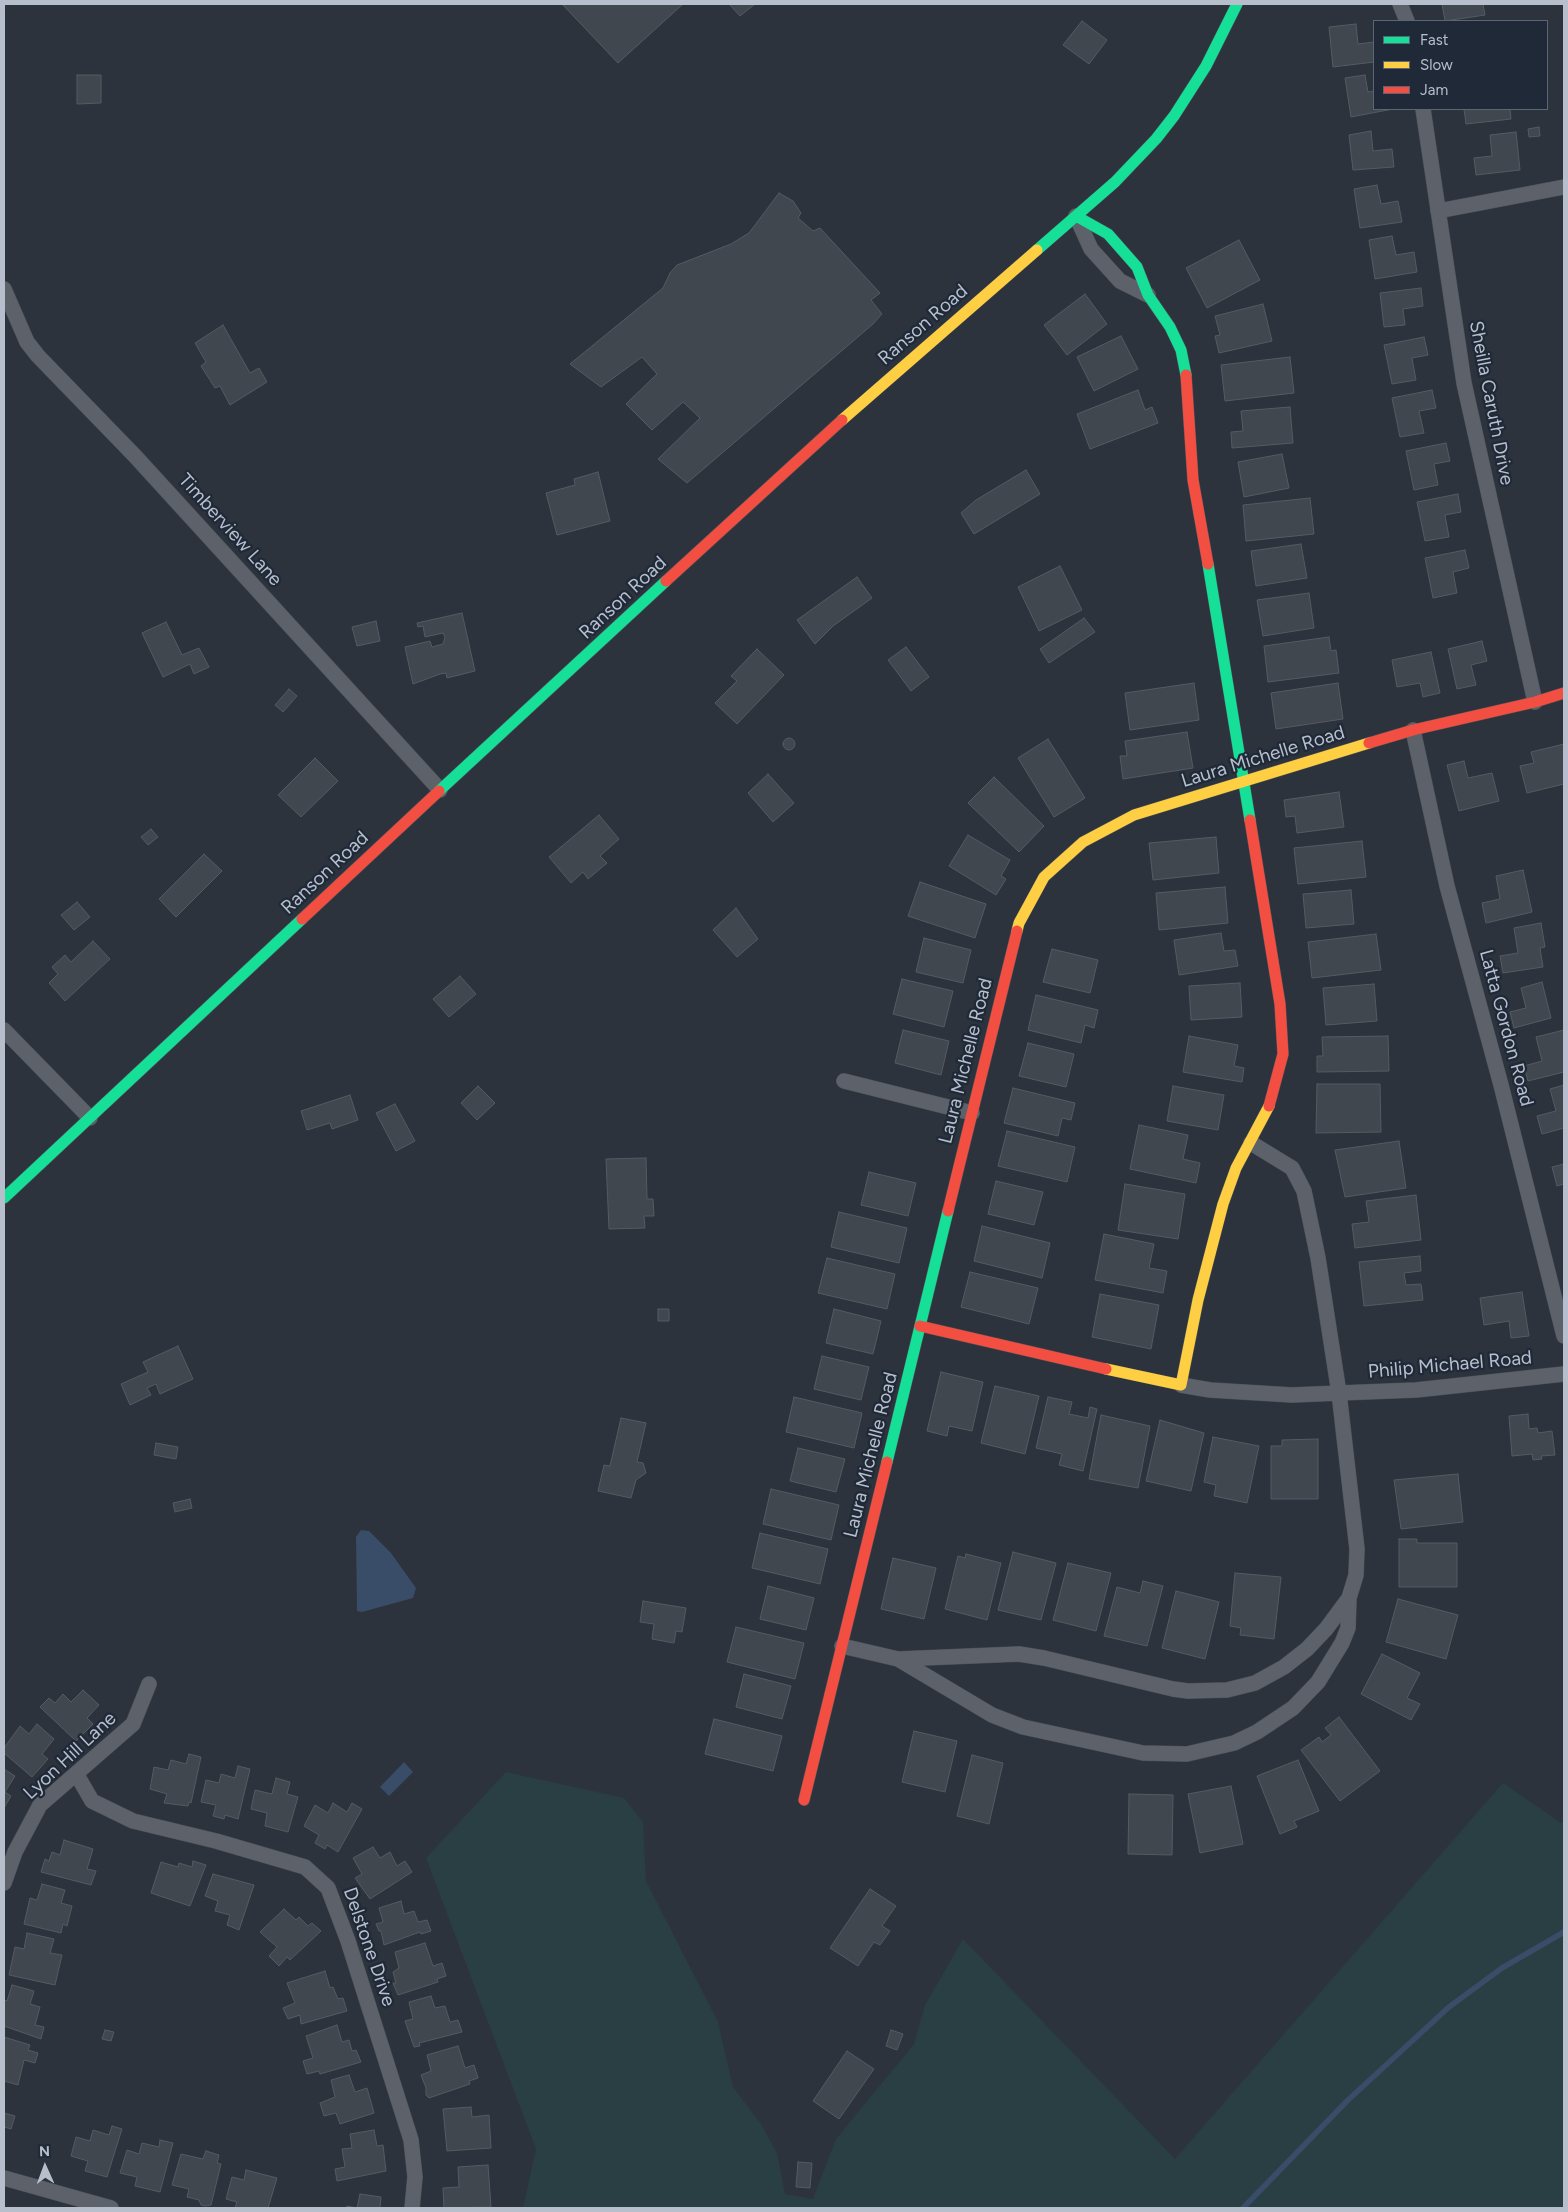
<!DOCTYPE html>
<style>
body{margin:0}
#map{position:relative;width:1568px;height:2212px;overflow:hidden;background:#2c333c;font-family:Figtree,sans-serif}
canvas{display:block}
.frame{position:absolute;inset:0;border:5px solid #b7bfcc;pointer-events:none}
.legend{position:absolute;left:1373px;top:20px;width:175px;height:90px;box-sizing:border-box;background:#1f2938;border:1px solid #5c6573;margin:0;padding:6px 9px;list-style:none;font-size:15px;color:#b7bfcc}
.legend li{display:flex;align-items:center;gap:10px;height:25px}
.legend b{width:25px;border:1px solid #5c6573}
.north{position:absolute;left:20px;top:2142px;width:50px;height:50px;-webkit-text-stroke:4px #1f2938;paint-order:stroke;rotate:358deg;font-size:14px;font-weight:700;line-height:20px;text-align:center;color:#b7bfcc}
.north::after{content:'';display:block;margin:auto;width:18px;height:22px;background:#b7bfcc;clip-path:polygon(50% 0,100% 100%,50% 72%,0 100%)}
</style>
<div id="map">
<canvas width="1568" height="2212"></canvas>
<div class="frame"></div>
<ul class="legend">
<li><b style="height:6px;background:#16e098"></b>Fast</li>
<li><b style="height:6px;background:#ffcf43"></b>Slow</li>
<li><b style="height:6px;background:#f24e42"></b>Jam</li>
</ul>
<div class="north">N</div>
</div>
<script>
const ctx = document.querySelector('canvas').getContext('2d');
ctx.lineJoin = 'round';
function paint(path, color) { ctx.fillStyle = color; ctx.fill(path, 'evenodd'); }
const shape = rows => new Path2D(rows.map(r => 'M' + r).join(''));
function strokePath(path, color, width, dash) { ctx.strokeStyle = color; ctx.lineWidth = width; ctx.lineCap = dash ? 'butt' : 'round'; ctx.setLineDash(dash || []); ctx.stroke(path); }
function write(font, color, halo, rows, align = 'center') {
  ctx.font = font + ' Figtree,sans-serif'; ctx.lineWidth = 4.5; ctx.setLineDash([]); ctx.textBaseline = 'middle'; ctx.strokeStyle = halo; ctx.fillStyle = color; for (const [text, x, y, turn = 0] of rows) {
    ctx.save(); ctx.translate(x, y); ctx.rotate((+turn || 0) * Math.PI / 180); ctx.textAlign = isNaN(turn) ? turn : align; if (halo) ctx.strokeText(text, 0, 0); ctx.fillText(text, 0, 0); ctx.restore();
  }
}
const green = shape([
 [506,1772,624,1798,643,1822,646,1881,718,2022,733,2087,761,2124,777,2153,785,2194,813,2199,836,2139,914,2044,925,2005,963,1939,1175,2159,1503,1783,1561,1823,1564,1821,1564,2208,523,2208,536,2149,426,1858]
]);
const water = shape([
 [361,1530,369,1531,391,1553,416,1588,413,1598,362,1612,357,1611,356,1537],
 [404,1762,413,1772,389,1796,380,1787]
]);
const stream = shape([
 [1243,2208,1347,2101,1449,2007,1502,1968,1564,1932]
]);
const building = shape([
 [562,4,683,4,618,63,562,4],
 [729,4,755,4,740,16,729,4],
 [1442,4,1483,4,1485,15,1445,21,1442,4],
 [1082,21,1107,40,1089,64,1063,45,1082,21],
 [1356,24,1358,44,1374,42,1374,62,1333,67,1329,27,1356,24],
 [77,75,101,75,101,103,77,104,77,75],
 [1365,75,1368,92,1374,91,1374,109,1393,109,1351,117,1345,78,1365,75],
 [1464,109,1510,109,1511,119,1466,124,1464,109],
 [1539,127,1540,136,1529,137,1528,129,1539,127],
 [1371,131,1373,151,1392,149,1394,167,1353,170,1349,135,1371,131],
 [1516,132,1520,170,1476,175,1474,158,1492,156,1490,135,1516,132],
 [1377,185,1381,204,1398,201,1402,222,1360,228,1354,189,1377,185],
 [779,193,793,201,801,213,798,218,813,231,820,228,880,293,871,300,882,314,873,324,687,483,658,459,700,418,683,402,652,430,626,404,657,374,642,357,601,387,570,364,663,288,670,273,677,265,731,244,749,233,779,193],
 [1392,236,1396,255,1414,252,1417,272,1375,279,1369,240,1392,236],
 [1239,240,1260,280,1207,308,1186,268,1239,240],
 [1421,288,1423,306,1403,309,1405,325,1384,327,1380,293,1421,288],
 [1085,294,1107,324,1067,355,1044,325,1085,294],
 [1263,304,1272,341,1219,353,1215,336,1220,335,1215,316,1263,304],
 [223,325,250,373,259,368,267,382,230,405,220,386,215,388,201,366,206,362,195,343,223,325],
 [1121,336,1138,369,1094,391,1077,357,1121,336],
 [1424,337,1428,355,1412,358,1416,380,1392,384,1384,345,1424,337],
 [1290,357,1294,393,1225,401,1221,365,1290,357],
 [1138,390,1145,410,1152,407,1158,423,1090,449,1077,414,1138,390],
 [1432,390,1436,408,1419,411,1424,433,1400,437,1392,398,1432,390],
 [1290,407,1293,443,1232,448,1231,432,1243,431,1241,411,1290,407],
 [1446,443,1450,461,1434,464,1438,485,1414,490,1406,451,1446,443],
 [1282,454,1289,488,1244,497,1238,462,1282,454],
 [1026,470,1040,494,974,534,961,513,976,500,1026,470],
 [598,472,610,521,557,535,546,493,575,485,574,479,598,472],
 [1458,494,1461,512,1445,515,1449,537,1425,541,1417,502,1458,494],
 [1310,498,1314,534,1246,541,1243,505,1310,498],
 [1301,544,1307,578,1256,586,1251,551,1301,544],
 [1465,550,1469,568,1453,572,1457,593,1433,598,1425,558,1465,550],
 [1060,566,1082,610,1039,631,1018,587,1060,566],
 [857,577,872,598,833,626,815,644,797,620,857,577],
 [1309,593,1314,628,1263,636,1257,600,1309,593],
 [462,613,475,671,447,678,446,673,440,674,413,684,405,647,430,641,432,647,443,644,445,637,443,633,425,637,423,626,418,627,417,623,462,613],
 [1084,618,1095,632,1049,663,1040,649,1084,618],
 [376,621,380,641,357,646,352,627,376,621],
 [166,622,182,655,199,648,209,667,194,674,190,664,163,677,142,633,166,622],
 [1329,637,1331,651,1336,650,1339,673,1268,682,1264,646,1329,637],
 [1482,641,1487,661,1471,665,1476,685,1457,689,1448,649,1482,641],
 [906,647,929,677,911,691,888,660,906,647],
 [757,649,784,675,737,724,715,703,737,681,731,676,757,649],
 [1431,652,1440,693,1423,697,1420,683,1397,687,1392,660,1431,652],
 [1194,683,1199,720,1130,730,1125,693,1194,683],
 [1338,683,1343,719,1276,729,1271,693,1338,683],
 [289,689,297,696,283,712,275,705,289,689],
 [1187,732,1193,768,1123,779,1120,756,1127,756,1125,741,1187,732],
 '783 744a6 6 0 1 1 12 0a6 6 0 1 1-12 0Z',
 [1048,739,1085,798,1054,817,1018,758,1048,739],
 [1564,744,1564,784,1527,793,1520,766,1534,763,1531,752,1564,744],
 [315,758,338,781,301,817,278,795,315,758],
 [1464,761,1468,778,1492,773,1499,801,1459,811,1447,765,1464,761],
 [768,774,794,803,773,822,748,793,768,774],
 [994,777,1044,826,1019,852,968,803,994,777],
 [1339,792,1344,827,1297,833,1295,816,1286,817,1284,800,1339,792],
 [599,815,619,839,600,856,607,863,588,879,583,872,571,883,549,857,599,815],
 [151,829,158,837,148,845,141,837,151,829],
 [968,835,1010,860,1001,876,1006,879,996,895,949,866,968,835],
 [1216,837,1219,873,1153,880,1149,843,1216,837],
 [1362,841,1366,877,1298,884,1294,848,1362,841],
 [204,854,222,871,176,917,159,899,204,854],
 [1523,870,1532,912,1486,923,1482,903,1500,899,1496,876,1523,870],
 [920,882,986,904,975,938,908,916,920,882],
 [1225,887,1228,923,1159,930,1156,893,1225,887],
 [1351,890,1354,924,1306,928,1303,894,1351,890],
 [77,902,90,917,74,930,61,915,77,902],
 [736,908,758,939,737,957,713,930,736,908],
 [1541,923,1545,947,1540,948,1543,967,1503,973,1500,956,1518,953,1514,928,1541,923],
 [1221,933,1224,951,1235,950,1238,966,1179,975,1174,940,1221,933],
 [1376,934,1381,970,1312,978,1308,942,1376,934],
 [924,938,971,950,963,983,916,972,924,938],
 [93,941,110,959,65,1001,49,983,58,974,52,967,65,955,71,962,93,941],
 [1052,949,1098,960,1090,993,1043,982,1052,949],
 [460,976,476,994,449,1017,433,999,460,976],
 [902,979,953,991,944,1027,893,1014,902,979],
 [1542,982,1551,1018,1514,1028,1510,1012,1526,1008,1521,988,1542,982],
 [1240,983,1242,1017,1191,1020,1189,986,1240,983],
 [1374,984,1377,1021,1326,1025,1323,988,1374,984],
 [1036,995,1098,1010,1094,1028,1085,1025,1081,1043,1028,1030,1036,995],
 [903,1030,949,1041,941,1075,895,1063,903,1030],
 [1564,1030,1564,1072,1528,1081,1524,1066,1542,1061,1536,1037,1564,1030],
 [1189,1036,1238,1045,1234,1066,1244,1068,1242,1082,1183,1072,1189,1036],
 [1388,1036,1389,1071,1317,1072,1317,1056,1323,1056,1322,1037,1388,1036],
 [1028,1043,1074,1054,1066,1087,1019,1076,1028,1043],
 [1317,1084,1380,1084,1381,1132,1316,1133,1317,1084],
 [1564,1085,1564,1128,1542,1134,1537,1116,1556,1111,1550,1089,1564,1085],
 [478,1086,495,1103,477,1120,461,1103,478,1086],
 [1173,1086,1224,1095,1218,1130,1167,1121,1173,1086],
 [1013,1088,1075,1103,1071,1120,1062,1118,1058,1136,1004,1123,1013,1088],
 [350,1095,358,1120,332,1129,330,1123,307,1130,301,1111,350,1095],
 [395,1104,415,1141,396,1151,376,1113,395,1104],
 [1139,1125,1188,1135,1183,1159,1200,1163,1196,1183,1130,1169,1139,1125],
 [1007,1131,1075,1147,1067,1182,998,1166,1007,1131],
 [1399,1141,1406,1188,1345,1197,1335,1150,1399,1141],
 [646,1158,647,1199,653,1199,654,1216,644,1216,645,1228,609,1229,606,1159,646,1158],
 [1564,1164,1564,1184,1557,1186,1552,1167,1564,1164],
 [869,1172,916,1183,908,1216,861,1205,869,1172],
 [996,1181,1043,1192,1034,1225,988,1214,996,1181],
 [1125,1184,1185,1194,1178,1239,1118,1230,1125,1184],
 [1416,1195,1421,1240,1355,1248,1352,1224,1369,1222,1366,1201,1416,1195],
 [839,1212,907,1228,899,1263,831,1247,839,1212],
 [982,1226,1050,1243,1042,1278,974,1261,982,1226],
 [1104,1234,1154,1244,1149,1268,1167,1271,1163,1293,1095,1280,1104,1234],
 [1420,1256,1421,1271,1404,1273,1406,1285,1421,1284,1423,1300,1364,1306,1359,1262,1420,1256],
 [827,1258,895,1274,887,1309,818,1293,827,1258],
 [970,1272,1038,1288,1029,1324,961,1307,970,1272],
 [1522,1292,1529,1336,1511,1338,1509,1321,1484,1325,1480,1298,1522,1292],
 [1100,1294,1159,1305,1151,1349,1092,1337,1100,1294],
 [658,1309,669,1309,669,1321,658,1321,658,1309],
 [834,1309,881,1321,873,1354,826,1343,834,1309],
 [178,1346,193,1379,160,1394,156,1384,147,1388,151,1395,130,1405,121,1384,148,1372,143,1362,178,1346],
 [822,1356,869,1367,861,1400,814,1389,822,1356],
 [941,1372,983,1382,972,1431,949,1426,947,1436,927,1431,941,1372],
 [995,1386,1039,1396,1025,1454,981,1443,995,1386],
 [794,1397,862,1413,854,1448,786,1432,794,1397],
 [1048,1397,1072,1402,1069,1414,1088,1418,1090,1407,1097,1409,1083,1471,1059,1465,1062,1454,1036,1448,1048,1397],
 [1528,1414,1529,1429,1537,1428,1538,1433,1552,1431,1555,1455,1541,1456,1542,1459,1533,1460,1532,1454,1512,1456,1509,1416,1528,1414],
 [1101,1415,1150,1426,1138,1488,1089,1479,1101,1415],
 [621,1418,646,1423,637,1462,643,1463,646,1473,636,1480,631,1498,598,1491,604,1465,610,1466,621,1418],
 [1160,1420,1204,1433,1191,1491,1146,1481,1160,1420],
 [1213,1437,1259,1446,1247,1503,1214,1496,1216,1485,1204,1482,1213,1437],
 [1318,1439,1318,1499,1271,1499,1271,1446,1282,1446,1282,1440,1318,1439],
 [156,1443,178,1447,176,1459,154,1455,156,1443],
 [798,1448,845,1459,836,1492,790,1481,798,1448],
 [1458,1474,1463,1522,1401,1529,1394,1480,1458,1474],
 [771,1489,839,1505,831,1540,763,1524,771,1489],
 [190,1499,192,1508,175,1512,173,1503,190,1499],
 [760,1533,828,1549,820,1584,752,1568,760,1533],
 [1399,1539,1417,1539,1417,1543,1457,1543,1457,1587,1399,1587,1399,1539],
 [1013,1552,1056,1563,1041,1620,998,1610,1013,1552],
 [966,1554,1001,1563,987,1620,945,1609,958,1556,965,1558,966,1554],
 [893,1558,936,1568,924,1619,881,1609,893,1558],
 [1068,1563,1111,1573,1096,1631,1053,1620,1068,1563],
 [1235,1573,1281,1577,1274,1639,1240,1635,1241,1628,1230,1626,1235,1573],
 [1143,1581,1163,1586,1147,1646,1104,1636,1117,1587,1140,1593,1143,1581],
 [768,1586,814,1598,806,1630,760,1619,768,1586],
 [1176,1591,1219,1602,1205,1659,1162,1648,1176,1591],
 [1398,1599,1458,1615,1446,1659,1386,1642,1398,1599],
 [643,1601,686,1608,682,1632,676,1631,674,1643,652,1639,654,1624,640,1622,643,1601],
 [736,1627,804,1643,795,1679,727,1662,736,1627],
 [1382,1654,1420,1673,1407,1698,1420,1704,1411,1720,1361,1694,1382,1654],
 [744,1674,791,1686,782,1719,736,1707,744,1674],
 [83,1690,99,1705,87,1718,93,1724,76,1741,40,1707,49,1698,55,1703,63,1694,71,1702,83,1690],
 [1339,1717,1380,1771,1340,1801,1301,1750,1319,1737,1322,1742,1331,1735,1325,1728,1339,1717],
 [714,1719,782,1736,773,1771,705,1754,714,1719],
 [37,1724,54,1739,42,1754,48,1759,32,1777,4,1753,4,1748,20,1726,29,1734,37,1724],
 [914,1731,957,1741,945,1792,902,1782,914,1731],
 [189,1754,201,1757,191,1803,189,1802,188,1806,164,1803,167,1794,150,1789,154,1767,168,1770,171,1760,186,1764,189,1754],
 [972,1755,1003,1763,989,1824,957,1816,972,1755],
 [1298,1760,1319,1811,1294,1821,1297,1827,1280,1834,1257,1776,1298,1760],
 [238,1766,250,1769,238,1819,225,1815,224,1819,213,1816,216,1805,201,1802,206,1780,219,1783,221,1774,235,1778,238,1766],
 [4,1769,15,1776,5,1792,11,1796,4,1808,4,1769],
 [276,1778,290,1782,287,1794,298,1797,288,1832,265,1826,267,1813,251,1809,255,1790,272,1794,276,1778],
 [1231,1786,1243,1844,1200,1853,1188,1794,1231,1786],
 [1129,1794,1173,1795,1172,1855,1128,1854,1129,1794],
 [333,1803,347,1812,352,1803,362,1809,338,1852,327,1845,325,1849,315,1843,319,1835,304,1826,315,1805,328,1813,333,1803],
 [64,1840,93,1849,87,1869,96,1871,91,1885,41,1872,45,1859,49,1861,52,1852,60,1855,64,1840],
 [373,1847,380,1858,390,1852,397,1866,405,1861,412,1872,370,1899,355,1878,362,1874,353,1858,373,1847],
 [193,1861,206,1865,190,1906,151,1893,161,1862,178,1867,179,1863,192,1867,193,1861],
 [213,1874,254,1885,239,1930,227,1925,230,1915,215,1911,218,1901,205,1896,213,1874],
 [42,1884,65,1890,61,1903,72,1906,67,1926,63,1924,61,1933,24,1924,30,1898,37,1900,42,1884],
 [870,1889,896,1906,882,1926,890,1931,880,1945,874,1942,858,1966,830,1948,870,1889],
 [401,1901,404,1914,414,1911,418,1922,427,1920,431,1931,421,1934,420,1932,384,1945,381,1931,379,1931,376,1924,383,1922,379,1908,401,1901],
 [284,1909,296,1920,299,1917,308,1926,312,1923,321,1931,290,1960,287,1957,279,1966,269,1956,277,1947,260,1932,284,1909],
 [27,1933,54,1939,50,1953,62,1955,55,1985,9,1975,15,1947,24,1949,27,1933],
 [425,1943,433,1966,442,1963,446,1976,437,1979,438,1982,398,1995,393,1983,396,1983,393,1972,399,1968,395,1952,425,1943],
 [325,1971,330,1988,333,1987,338,1999,343,1998,347,2011,301,2024,300,2015,288,2019,283,2008,295,2003,287,1983,325,1971],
 [12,1985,34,1991,30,2004,40,2007,35,2025,44,2027,41,2039,4,2026,4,2000,7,2001,12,1985],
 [431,1996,435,2008,445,2006,450,2022,458,2020,462,2032,419,2043,420,2046,414,2047,405,2021,413,2019,409,2002,431,1996],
 [337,2025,342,2042,349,2040,352,2051,356,2050,361,2062,320,2074,319,2071,307,2074,303,2061,313,2058,306,2036,337,2025],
 [105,2030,114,2032,111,2041,102,2039,105,2030],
 [891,2030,903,2034,897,2050,886,2046,891,2030],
 [4,2037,30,2045,28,2050,38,2053,35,2063,24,2060,18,2085,4,2081,4,2037],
 [458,2046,465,2068,474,2065,478,2078,469,2081,470,2084,429,2098,426,2095,426,2088,421,2075,431,2071,427,2055,458,2046],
 [847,2051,874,2069,839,2119,813,2101,847,2051],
 [349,2075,355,2092,367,2088,374,2113,340,2124,336,2113,324,2116,320,2103,335,2097,331,2080,349,2075],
 [471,2107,472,2117,489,2115,491,2148,447,2151,443,2109,471,2107],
 [4,2113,15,2116,11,2129,4,2127,4,2113],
 [112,2126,122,2129,107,2177,85,2171,88,2161,71,2156,76,2137,90,2141,93,2130,109,2135,112,2126],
 [374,2130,377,2146,383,2145,386,2171,337,2181,335,2169,345,2167,342,2149,352,2148,350,2134,374,2130],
 [160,2140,173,2143,160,2192,135,2186,137,2177,120,2173,127,2150,139,2154,142,2143,159,2147,160,2140],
 [206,2151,219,2155,217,2163,221,2164,211,2205,205,2206,201,2205,199,2200,187,2197,189,2189,172,2185,181,2154,203,2159,206,2151],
 [798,2162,812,2163,810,2188,796,2187,798,2162],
 [488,2165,491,2207,444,2208,443,2188,459,2187,458,2167,488,2165],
 [246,2170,277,2178,268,2208,235,2208,237,2202,226,2199,232,2177,244,2180,246,2170],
 [360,2194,381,2197,380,2208,346,2208,347,2206,357,2208,360,2194]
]);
const street = shape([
 [1400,4,1407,21],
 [1423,109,1464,383,1535,702],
 [1438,211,1564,187],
 [1076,216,1091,249,1120,281,1148,295],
 [4,289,27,342,38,356,135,456,440,790],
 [1413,730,1447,886,1501,1085,1564,1336],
 [4,1030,90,1118],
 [844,1081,972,1113],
 [1251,1143,1292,1168,1304,1191,1318,1258,1339,1393,1416,1390,1564,1374],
 [842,1646,898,1659,1019,1654,1044,1658,1173,1689,1188,1691,1227,1690,1255,1683,1284,1667,1307,1649,1326,1629,1349,1598],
 [898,1659,992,1715,1023,1727,1143,1753,1187,1754,1234,1743,1257,1732,1293,1708,1318,1682,1342,1643,1348,1628,1349,1598,1356,1575,1357,1549,1339,1393,1292,1395,1210,1390,1181,1385],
 [77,1775,92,1801,133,1821,216,1841,305,1867,328,1888,348,1941,411,2140,415,2177,412,2208],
 [4,1883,15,1852,40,1805,133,1724,149,1684],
 [4,2178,111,2208]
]);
const fast = shape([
 [1076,216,1108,234,1137,267,1148,295,1170,327,1181,350,1186,375],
 [1037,250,1115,182,1156,139,1174,116,1206,66,1237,4],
 [1208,564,1250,820],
 [439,791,666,581],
 [4,1198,302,919],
 [887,1462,948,1211]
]);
const slow = shape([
 [842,420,1037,250],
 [1017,931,1019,923,1044,877,1083,842,1134,815,1369,743],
 [1106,1369,1181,1385,1198,1300,1223,1204,1236,1168,1269,1106]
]);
const jam = shape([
 [1186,375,1193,480,1208,564],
 [666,581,842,420],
 [1369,743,1413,730,1535,702,1564,693],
 [1250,820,1280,1004,1283,1054,1269,1106],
 [302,919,439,791],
 [948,1211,1017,931],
 [920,1326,1106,1369],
 [804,1800,887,1462]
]);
const streetNames = [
 ["Ranson Road",923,325,-41],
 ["Sheilla Caruth Drive",1491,403,79],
 ["Timberview Lane",230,530,48],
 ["Ranson Road",623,598,-43],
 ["Laura Michelle Road",1263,757,-17],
 ["Ranson Road",325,873,-43],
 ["Latta Gordon Road",1506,1028,75],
 ["Laura Michelle Road",966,1061,-76],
 ["Philip Michael Road",1450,1365,-5],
 ["Laura Michelle Road",871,1455,-76],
 ["Lyon Hill Lane",70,1756,-43],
 ["Delstone Drive",369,1947,71]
];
paint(green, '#293f43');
paint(water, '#394c68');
strokePath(stream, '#394c68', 5.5);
paint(building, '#41474f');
strokePath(building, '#545b63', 1);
strokePath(street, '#4b4f56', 16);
strokePath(fast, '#4b4f56', 12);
strokePath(slow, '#4b4f56', 12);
strokePath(jam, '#4b4f56', 12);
strokePath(street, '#5d626a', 15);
strokePath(fast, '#16e098', 11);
strokePath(slow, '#ffcf43', 11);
strokePath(jam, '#f24e42', 11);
write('19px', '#b7bfcc', '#1f2938', streetNames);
</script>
